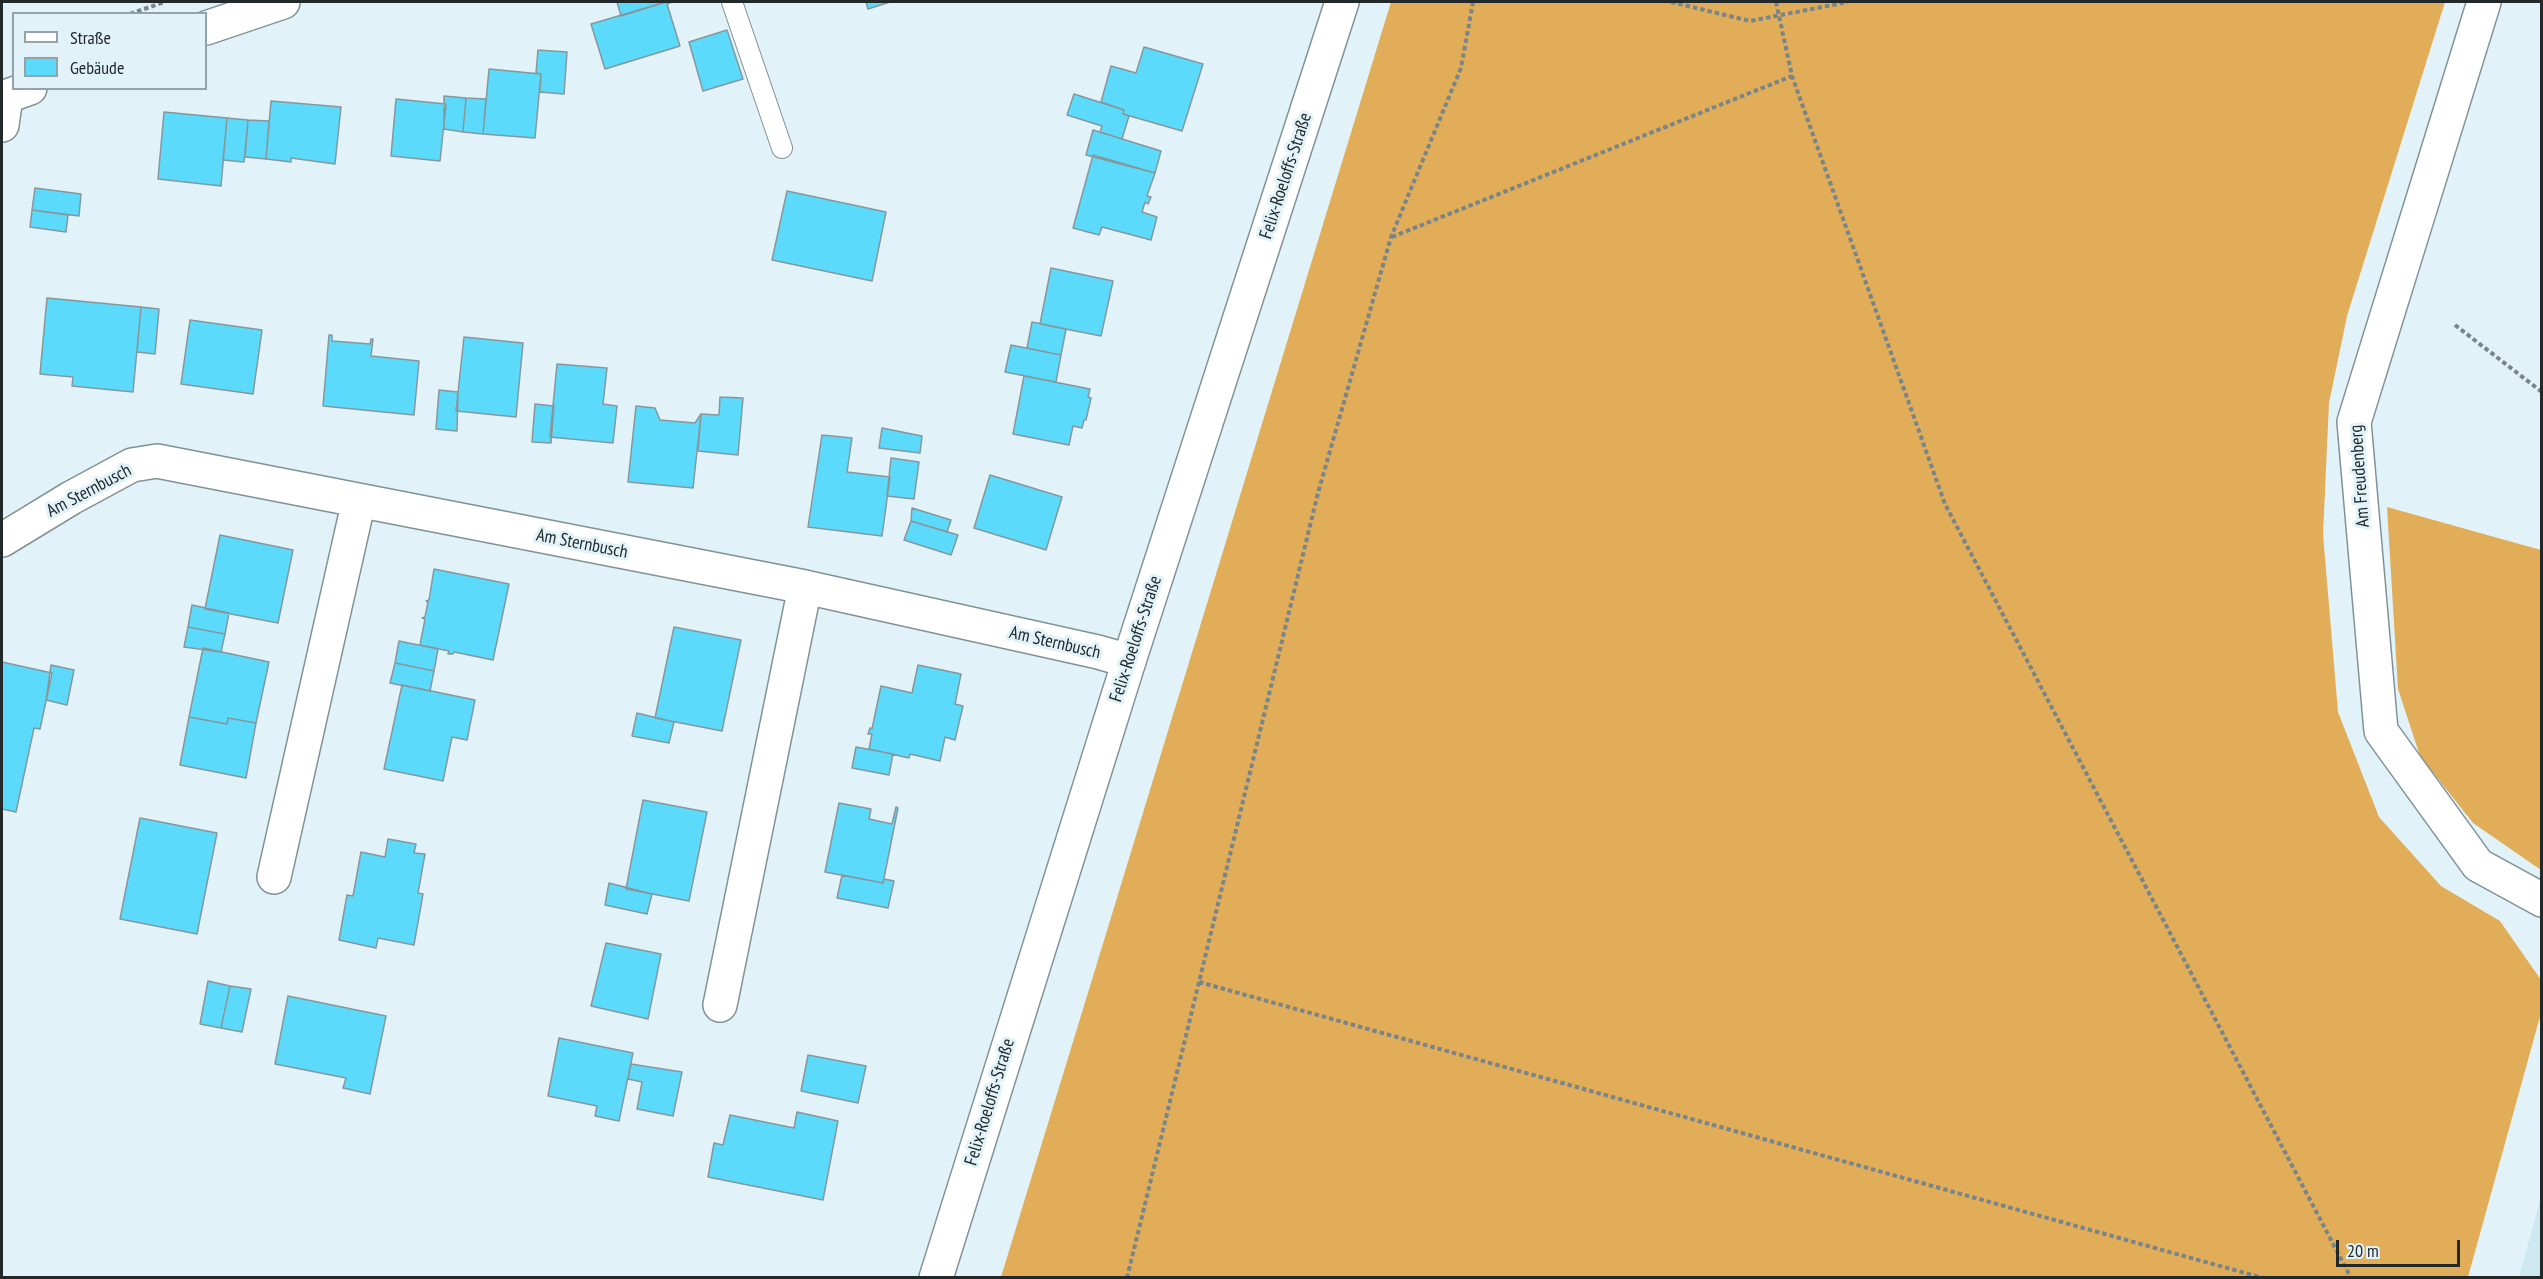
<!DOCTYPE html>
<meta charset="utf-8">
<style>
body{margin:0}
#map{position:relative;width:2543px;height:1279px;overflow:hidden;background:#e1f3f9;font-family:"PT Sans Narrow",sans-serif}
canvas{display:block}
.frame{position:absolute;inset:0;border:3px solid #22292b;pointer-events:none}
.legend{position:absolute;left:12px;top:12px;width:195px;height:78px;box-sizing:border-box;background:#e1f3f9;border:2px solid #95a2a7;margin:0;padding:8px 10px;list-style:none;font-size:18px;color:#22292b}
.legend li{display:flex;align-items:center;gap:12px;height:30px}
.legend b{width:30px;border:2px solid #95a2a7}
.scale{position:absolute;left:2336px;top:1240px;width:124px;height:27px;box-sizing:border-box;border:3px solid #22292b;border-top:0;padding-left:8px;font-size:18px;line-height:21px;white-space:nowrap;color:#22292b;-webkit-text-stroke:4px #e1f3f9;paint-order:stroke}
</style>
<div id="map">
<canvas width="2543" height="1279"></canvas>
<div class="frame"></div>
<ul class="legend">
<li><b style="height:8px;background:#fff"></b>Straße</li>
<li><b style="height:16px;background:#5cdafb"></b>Gebäude</li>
</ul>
<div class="scale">20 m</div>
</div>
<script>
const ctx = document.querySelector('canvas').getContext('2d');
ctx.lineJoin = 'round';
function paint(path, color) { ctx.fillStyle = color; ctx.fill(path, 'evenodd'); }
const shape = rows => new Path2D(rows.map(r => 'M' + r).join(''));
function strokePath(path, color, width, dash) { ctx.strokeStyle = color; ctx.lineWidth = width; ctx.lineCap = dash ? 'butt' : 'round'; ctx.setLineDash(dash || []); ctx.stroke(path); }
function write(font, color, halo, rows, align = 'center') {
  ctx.font = font + ' "PT Sans Narrow",sans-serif'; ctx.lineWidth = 6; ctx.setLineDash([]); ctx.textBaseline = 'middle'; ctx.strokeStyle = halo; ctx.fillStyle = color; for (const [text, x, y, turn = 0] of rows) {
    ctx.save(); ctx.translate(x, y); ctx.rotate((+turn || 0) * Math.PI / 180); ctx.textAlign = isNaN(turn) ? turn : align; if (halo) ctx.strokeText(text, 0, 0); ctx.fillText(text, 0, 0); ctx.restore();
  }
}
const built = shape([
 [2541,1197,2541,1277,2519,1277]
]);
const forest = shape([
 [1391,2,2445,2,2347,316,2329,403,2323,534,2338,712,2379,817,2441,886,2500,921,2541,980,2541,1013,2468,1277,1001,1277],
 [2387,507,2541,550,2541,870,2473,823,2420,756,2398,689]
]);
const building = shape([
 [617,2,666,2,621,16,617,2],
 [666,2,670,3,667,4,680,46,605,69,591,24,666,2],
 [866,2,890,2,868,9,866,2],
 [727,30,743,79,703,91,689,42,727,30],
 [1144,47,1203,64,1182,131,1123,114,1124,110,1101,102,1111,66,1136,73,1144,47],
 [538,50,567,52,564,94,540,92,541,74,536,73,538,50],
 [489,69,541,74,535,138,483,134,489,69],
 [1074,94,1124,110,1123,114,1129,116,1122,139,1100,132,1102,126,1067,115,1074,94],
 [444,96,466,98,463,132,444,129,444,96],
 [466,98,486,99,483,134,463,132,466,98],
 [396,99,446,104,440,161,391,156,396,99],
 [271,101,341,107,335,164,291,158,291,162,266,159,271,101],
 [164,112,227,118,221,186,158,179,164,112],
 [227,118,248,120,244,162,223,160,227,118],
 [248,120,269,121,266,159,245,157,248,120],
 [1093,130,1161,151,1155,173,1086,155,1093,130],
 [1093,155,1155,173,1147,196,1151,197,1148,204,1145,202,1142,212,1157,217,1151,240,1102,227,1099,235,1073,228,1093,155],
 [35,188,81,194,79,216,32,210,35,188],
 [787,191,886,212,872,281,772,260,787,191],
 [32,210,68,215,66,232,30,227,32,210],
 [1051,268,1113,281,1101,336,1040,324,1051,268],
 [47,298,141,307,133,392,72,386,73,377,40,374,47,298],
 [141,307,159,309,155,354,137,352,141,307],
 [190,320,262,330,253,394,181,384,190,320],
 [1032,322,1066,329,1061,355,1027,348,1032,322],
 [329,335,332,335,332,341,370,344,371,339,373,339,371,356,419,361,414,415,323,406,329,335],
 [464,337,523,343,516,417,456,411,464,337],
 [1011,345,1061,355,1056,382,1005,372,1011,345],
 [557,364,607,368,603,404,617,406,613,443,550,437,557,364],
 [1024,376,1090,389,1088,397,1091,398,1086,420,1084,420,1082,428,1073,426,1069,445,1013,434,1024,376],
 [439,390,458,392,457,431,436,429,439,390],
 [720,397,743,398,738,455,698,451,701,414,719,415,720,397],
 [535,404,554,406,551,443,532,442,535,404],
 [636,406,655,408,660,420,695,423,701,414,693,488,628,482,636,406],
 [882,428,922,436,920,453,879,448,882,428],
 [822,435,852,438,847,472,890,477,882,536,808,527,822,435],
 [891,458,919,462,914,499,887,496,891,458],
 [990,475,1062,497,1046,550,974,528,990,475],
 [912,508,951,520,947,532,911,521,912,508],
 [911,521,958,535,951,555,904,540,911,521],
 [220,535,293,550,278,623,205,609,220,535],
 [434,569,509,584,493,660,454,652,453,654,448,654,449,651,420,645,425,619,422,618,425,617,428,602,426,601,429,600,434,569],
 [192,605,229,613,225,634,188,627,192,605],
 [188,627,225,634,221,652,184,647,188,627],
 [674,627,741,640,722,731,655,718,674,627],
 [399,641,438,649,434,671,395,663,399,641],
 [203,648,269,662,256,723,228,718,227,724,189,717,203,648],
 [2,662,52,673,40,729,34,728,16,812,2,809,2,662],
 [395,663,434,671,430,691,390,683,395,663],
 [51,665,74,670,67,705,46,700,51,665],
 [918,665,961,674,955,704,963,706,955,740,945,737,940,761,910,754,909,758,869,749,872,734,868,734,870,728,872,729,881,686,912,693,918,665],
 [402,685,475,700,467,740,452,737,443,781,384,769,402,685],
 [637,713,674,722,669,743,632,736,637,713],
 [189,717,227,724,228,718,256,723,246,778,180,765,189,717],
 [856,747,893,754,889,775,852,768,856,747],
 [643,800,707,812,689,901,626,889,643,800],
 [839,803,871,809,869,819,892,824,896,807,898,808,883,883,825,872,839,803],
 [140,818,217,833,197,934,120,919,140,818],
 [388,839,416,844,414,853,425,854,418,893,423,894,414,945,378,938,376,948,339,940,347,895,353,896,361,852,385,857,388,839],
 [842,875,883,883,884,879,894,881,888,908,837,898,842,875],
 [609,883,652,894,647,914,605,905,609,883],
 [606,943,661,954,648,1019,591,1006,606,943],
 [208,981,230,986,221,1028,200,1024,208,981],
 [230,986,251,989,242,1032,221,1028,230,986],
 [288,996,386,1016,370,1094,343,1088,346,1078,275,1064,288,996],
 [559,1038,633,1053,619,1121,595,1116,597,1106,548,1096,559,1038],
 [808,1055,866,1066,858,1103,801,1091,808,1055],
 [631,1064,682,1072,673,1116,637,1109,642,1082,628,1079,631,1064],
 [797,1112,838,1121,823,1200,708,1177,714,1143,723,1145,730,1115,794,1128,797,1112]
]);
const path = shape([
 [1671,2,1750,21,1848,2],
 [1776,2,1792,76,1945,504,2351,1278],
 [130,14,164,2],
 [1392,237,1792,76],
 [2455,325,2542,392],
 [1199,982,2263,1278],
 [1127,1278,1318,493,1391,237,1461,68,1473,2]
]);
const service = shape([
 [732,2,782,148]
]);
const minor = shape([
 [2484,2,2354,422,2381,731,2478,865,2542,900],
 [2,125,6,97],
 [2,540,71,498,132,465,157,461,805,587,1098,652,1129,661],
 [274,877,359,500],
 [720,1005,805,587]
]);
const tertiary = shape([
 [206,28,283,2],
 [2,98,30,88],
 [936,1278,1129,661,1342,2]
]);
const streetNames = [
 ["Felix-Roeloffs-Straße",1286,176,-72],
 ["Am Freudenberg",2360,476,-94],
 ["Am Sternbusch",89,491,-28],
 ["Am Sternbusch",582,544,11],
 ["Felix-Roeloffs-Straße",1136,639,-72],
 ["Am Sternbusch",1055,643,13],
 ["Felix-Roeloffs-Straße",990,1102,-73]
];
paint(built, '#cde8f0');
paint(forest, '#e2ad58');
paint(building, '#5cdafb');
strokePath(building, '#86979c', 1.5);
strokePath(service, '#819297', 22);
strokePath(minor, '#819297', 36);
strokePath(tertiary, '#819297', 36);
strokePath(path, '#798589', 4, [4.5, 3]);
strokePath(service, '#fff', 20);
strokePath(minor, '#fff', 33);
strokePath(tertiary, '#fff', 33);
write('18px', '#22292b', '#e1f3f9', streetNames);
</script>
